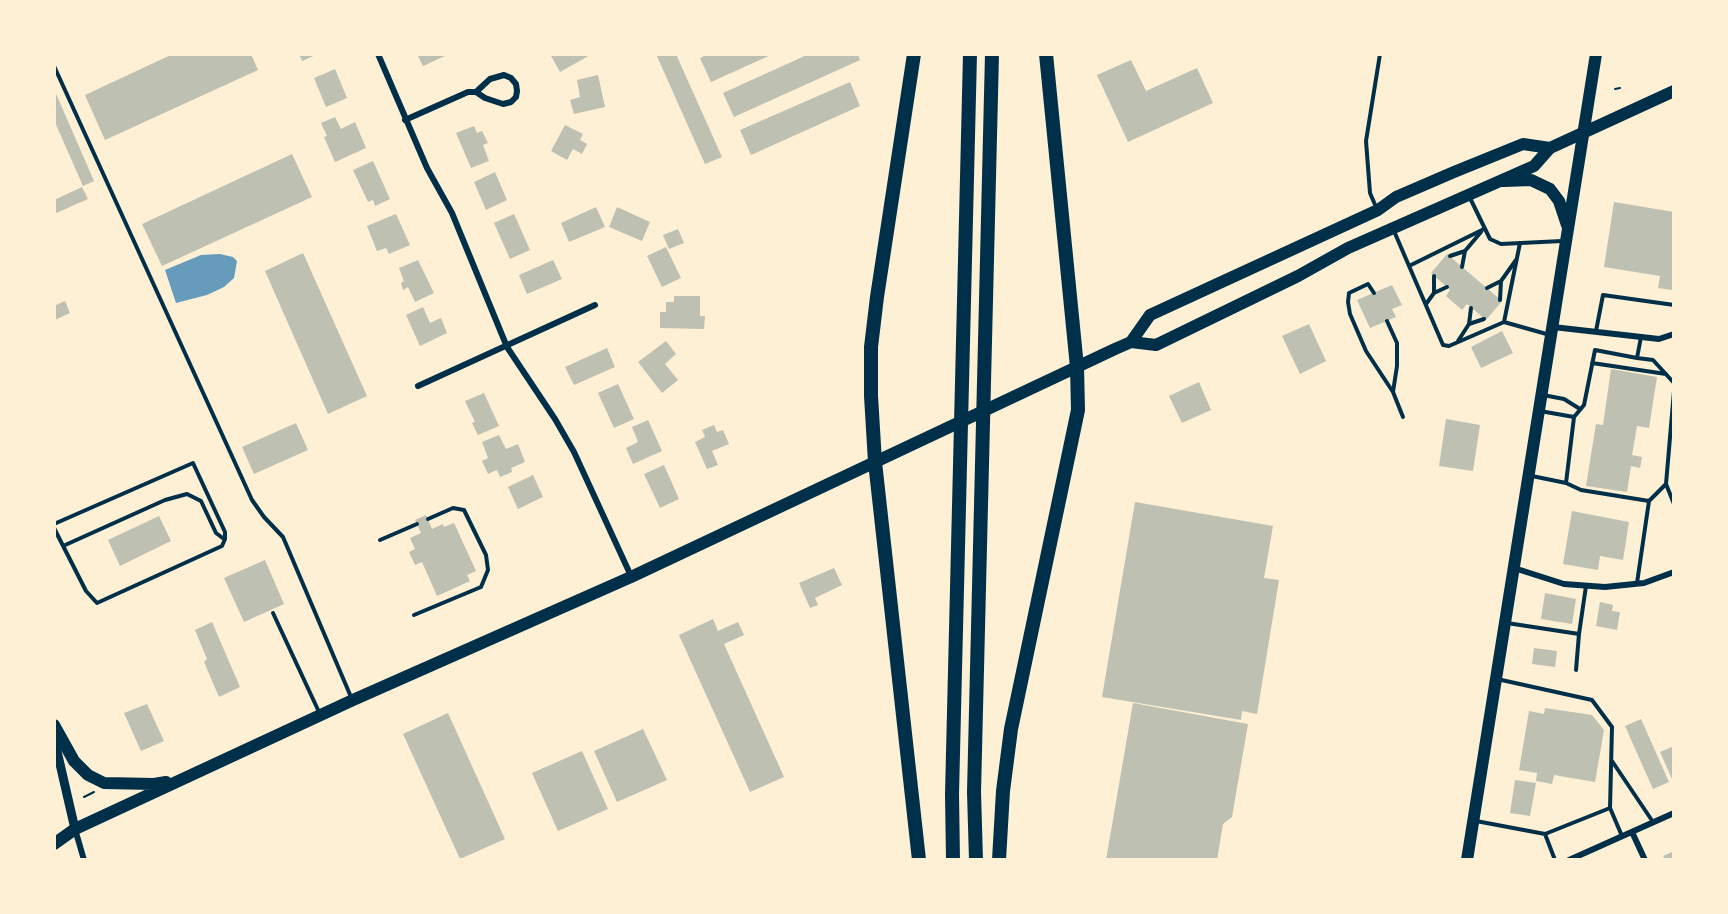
<!DOCTYPE html>
<style>
body{margin:0}
#map{position:relative;width:1728px;height:914px;overflow:hidden;background:#fdf0d5;font-family:Quicksand,sans-serif}
canvas{display:block}
.frame{position:absolute;inset:0;border:56px solid #fdf0d5;pointer-events:none}
</style>
<div id="map">
<canvas width="1728" height="914"></canvas>
<div class="frame"></div>
</div>
<script>
const ctx = document.querySelector('canvas').getContext('2d');
ctx.lineJoin = 'round';
function paint(path, color) { ctx.fillStyle = color; ctx.fill(path, 'evenodd'); }
const shape = rows => new Path2D(rows.map(r => 'M' + r).join(''));
function strokePath(path, color, width, dash) { ctx.strokeStyle = color; ctx.lineWidth = width; ctx.lineCap = dash ? 'butt' : 'round'; ctx.setLineDash(dash || []); ctx.stroke(path); }
const water = shape([
 [220,254,233,257,237,261,234,278,224,287,207,295,176,303,165,270,201,255]
]);
const building = shape([
 [173,54,251,54,258,70,105,140,85,95],
 [299,54,318,54,302,61],
 [417,54,444,54,445,56,423,66],
 [550,54,592,54,560,72],
 [656,54,676,54,722,157,705,164],
 [708,54,773,54,711,82,700,58],
 [809,54,858,54,860,60,734,117,723,93],
 [1131,60,1146,91,1197,68,1213,103,1128,142,1097,75],
 [335,69,347,98,326,107,314,78],
 [598,75,605,107,574,114,570,100,580,97,577,80],
 [850,82,860,106,751,155,740,130],
 [54,89,94,181,83,186,54,120],
 [335,117,341,129,355,122,366,148,335,162,324,137,327,136,321,123],
 [565,125,583,134,580,140,587,144,582,154,573,149,567,160,551,151],
 [474,126,477,133,482,131,488,143,483,145,489,161,471,168,456,133],
 [292,154,312,197,162,266,142,224],
 [373,161,390,199,375,206,373,200,368,202,353,170],
 [495,172,507,200,486,210,474,182],
 [82,187,88,199,54,214,54,200],
 [1614,202,1674,212,1674,278,1672,290,1658,288,1660,276,1604,267],
 [596,207,605,227,569,242,561,223],
 [617,207,650,222,642,241,609,227],
 [396,214,410,245,389,254,386,248,377,251,367,226],
 [514,214,530,250,510,259,494,223],
 [678,229,684,243,669,249,663,235],
 [666,247,681,278,662,287,647,256],
 [303,253,367,396,328,414,265,271],
 [1447,254,1502,301,1486,320,1467,304,1462,310,1446,296,1450,290,1431,273],
 [418,260,434,293,415,302,408,287,403,290,401,283,404,281,399,268],
 [553,260,562,279,527,294,519,275],
 [1392,285,1402,305,1392,309,1396,317,1370,328,1357,300],
 [674,296,700,296,700,316,705,316,704,329,660,328,660,312,666,312,666,302,674,302],
 [65,301,70,313,55,320,54,306],
 [423,307,430,323,441,318,447,333,420,346,406,315],
 [1309,324,1326,361,1300,374,1282,336],
 [1502,331,1513,353,1481,368,1471,347],
 [666,341,676,354,665,364,678,380,662,393,638,362],
 [607,348,615,367,574,385,565,367],
 [1611,369,1657,377,1649,428,1637,426,1632,455,1642,457,1640,468,1631,466,1627,492,1586,486,1596,424,1603,425],
 [1199,382,1211,410,1182,423,1169,396],
 [618,384,634,419,614,428,598,393],
 [484,393,499,426,478,435,472,423,475,422,465,401],
 [1446,419,1480,425,1473,471,1439,466],
 [648,420,662,451,633,464,626,448,638,442,632,427],
 [296,423,308,450,254,474,242,447],
 [714,425,717,432,723,430,729,444,712,451,718,465,707,469,695,442,705,437,702,430],
 [499,435,506,449,518,444,525,462,511,468,512,472,500,477,497,470,488,474,482,461,488,458,482,442],
 [664,465,679,499,660,508,644,474],
 [533,475,543,497,518,509,508,487],
 [1135,502,1273,526,1264,578,1279,580,1257,714,1242,711,1241,720,1102,697],
 [1572,511,1629,522,1623,560,1600,556,1598,570,1563,564],
 [426,515,432,529,443,524,444,527,454,523,476,571,467,575,470,581,437,596,422,562,415,565,409,552,415,549,410,538,421,533,415,520],
 [159,516,171,541,120,566,108,540],
 [265,560,284,604,244,622,224,578],
 [834,568,842,585,815,598,818,605,810,608,799,583],
 [1545,593,1576,599,1572,624,1541,619],
 [1600,602,1613,605,1612,611,1620,612,1617,630,1596,626],
 [713,619,718,631,738,622,744,635,724,644,784,777,750,792,679,635],
 [212,622,240,687,219,697,204,662,207,659,195,630],
 [1534,648,1557,651,1555,667,1532,664],
 [1133,703,1248,724,1232,817,1223,824,1217,860,1106,860],
 [147,704,164,741,141,751,124,713],
 [1545,708,1592,715,1604,730,1595,782,1554,775,1552,784,1536,781,1537,773,1519,770,1529,711,1544,714],
 [448,713,505,839,460,859,403,734],
 [1641,719,1669,782,1653,789,1625,726],
 [643,729,667,780,617,802,594,751],
 [1674,746,1674,778,1672,779,1660,752],
 [582,751,608,809,558,831,532,773],
 [1515,780,1536,783,1530,816,1510,813],
 [1674,851,1674,860,1665,860,1663,856]
]);
const path = shape([
 [1615,89,1620,88],
 [84,797,94,792]
]);
const service = shape([
 [54,66,252,500,264,517,283,537,351,697],
 [1469,196,1490,239,1501,244,1562,241],
 [1376,207,1370,193,1366,141,1380,54],
 [1394,231,1443,345,1449,346,1504,322,1550,335],
 [1450,256,1465,251,1481,232],
 [1409,266,1484,229],
 [1462,267,1465,251],
 [1487,288,1501,281],
 [1374,293,1368,284,1349,293,1348,302,1350,314,1366,351,1393,392,1397,366,1397,343,1387,321],
 [1434,293,1447,287],
 [1500,300,1501,281,1516,260],
 [1426,304,1434,293,1434,276],
 [1504,322,1520,243],
 [1469,324,1471,308],
 [1596,331,1603,295,1674,305],
 [1458,341,1469,324,1484,319],
 [1637,358,1653,360,1674,383],
 [1592,363,1666,374],
 [1674,391,1666,484,1674,504],
 [1393,392,1403,417],
 [1543,395,1564,399,1580,409],
 [1540,411,1574,417],
 [1532,476,1566,483,1574,417,1584,405,1595,350,1637,358,1641,337],
 [1566,483,1581,490,1649,501],
 [54,524,193,463,225,532,225,539,222,546,97,603,86,591,54,528],
 [380,540,417,524],
 [63,546,165,500,187,494,201,501,216,533,224,539],
 [1637,583,1649,501,1666,484],
 [273,613,319,712],
 [414,615,481,587,488,570,486,555,464,510,453,508,428,519],
 [1507,623,1579,634,1586,586],
 [1576,670,1579,634],
 [1497,679,1592,700,1612,727,1610,808,1622,836],
 [1612,761,1653,822],
 [1476,821,1545,834,1610,808],
 [1545,834,1555,860]
]);
const minor = shape([
 [378,54,427,168,452,213,507,347,555,419,574,452,631,576],
 [405,120,468,92,476,92,485,98,503,104,511,102,516,97,517,91,516,84,511,78,504,75,490,79,476,92],
 [1553,327,1659,339,1674,334],
 [418,386,595,305],
 [1514,568,1564,584,1605,587,1644,583,1674,572],
 [75,829,84,860],
 [1632,832,1645,860],
 [1569,860,1674,813]
]);
const tertiary = shape([
 [54,738,75,829]
]);
const primary = shape([
 [1504,181,1531,180,1550,189,1559,201,1567,225],
 [1131,342,1150,315,1378,210,1396,197,1454,172,1523,144,1550,148],
 [54,725,74,761,88,775,104,783,154,784,166,782],
 [54,844,75,829,353,700,631,577,1115,349,1131,342,1156,345,1298,276,1348,248,1534,166,1550,148,1674,91],
 [1467,860,1596,54]
]);
const motorway = shape([
 [914,54,877,297,871,347,871,396,875,462,919,860],
 [953,860,952,794,970,54],
 [976,860,974,792,992,54],
 [999,860,1003,791,1011,729,1078,410,1077,367,1046,54]
]);
paint(water, '#669bbc');
paint(building, '#bec0b2');
strokePath(path, '#003049', 2);
strokePath(service, '#003049', 4);
strokePath(minor, '#003049', 6);
strokePath(tertiary, '#003049', 9);
strokePath(primary, '#003049', 12);
strokePath(motorway, '#003049', 14);
</script>
